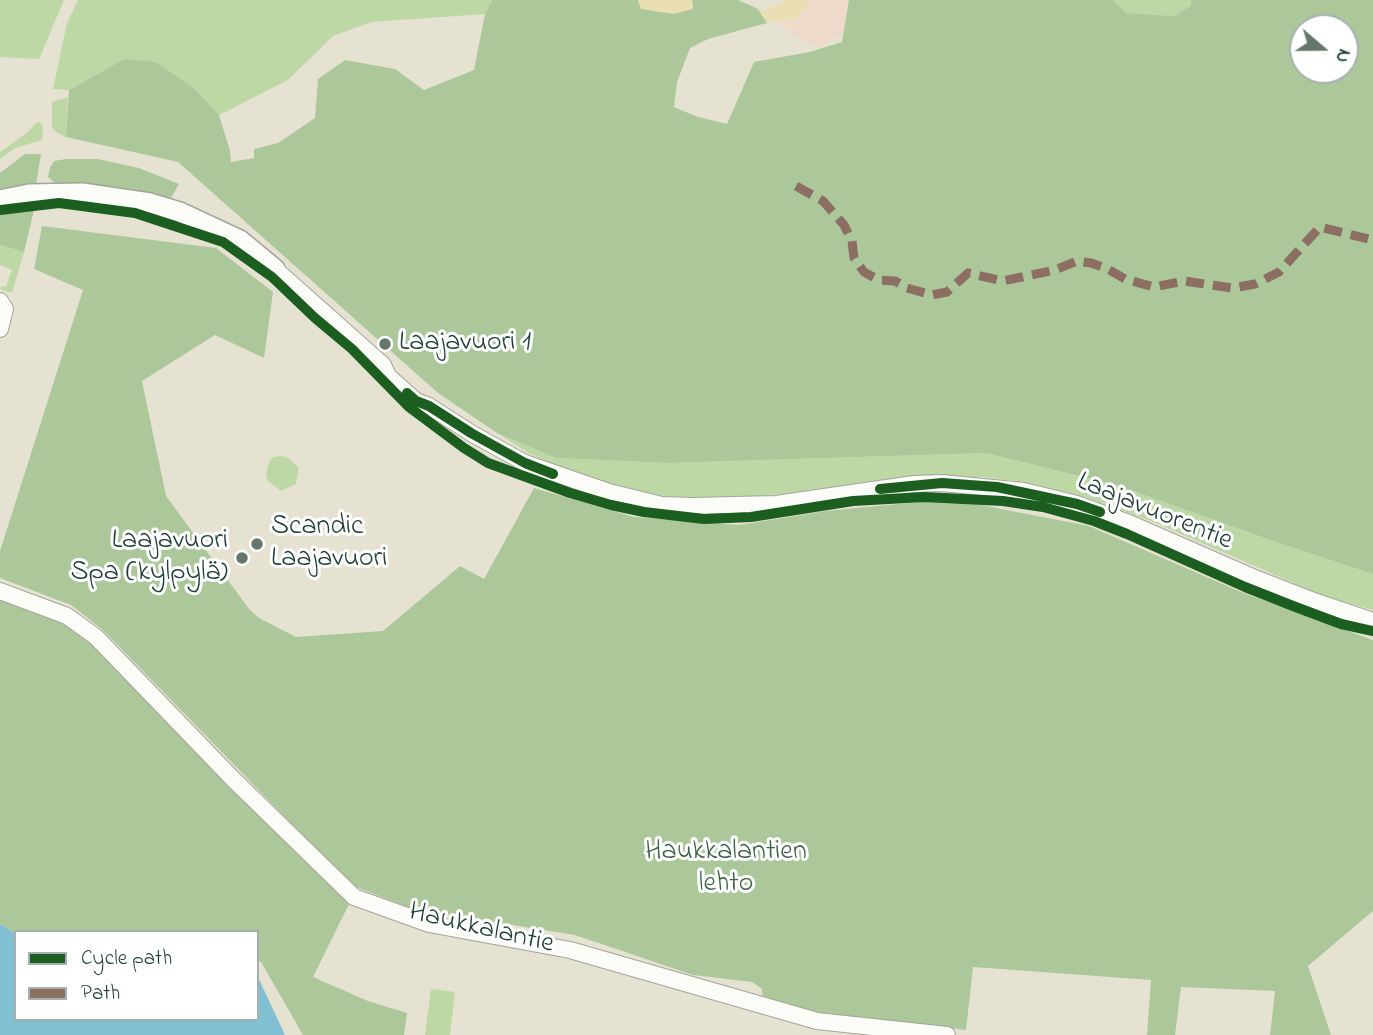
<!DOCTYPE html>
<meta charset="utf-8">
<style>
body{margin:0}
#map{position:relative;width:1373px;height:1035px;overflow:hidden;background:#e6e2d2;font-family:"Indie Flower",sans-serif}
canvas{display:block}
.legend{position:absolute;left:14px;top:930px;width:245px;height:91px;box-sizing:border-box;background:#fff;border:2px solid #a5b1ae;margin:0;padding:9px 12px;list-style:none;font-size:21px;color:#1f3d34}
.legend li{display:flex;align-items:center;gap:14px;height:35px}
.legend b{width:35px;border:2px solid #a5b1ae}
.north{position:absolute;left:1289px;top:14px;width:70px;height:70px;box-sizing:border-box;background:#fff;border:2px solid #a5b1ae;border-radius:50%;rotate:110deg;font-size:19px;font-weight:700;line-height:28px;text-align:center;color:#1f3d34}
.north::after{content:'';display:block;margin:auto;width:24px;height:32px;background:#65776b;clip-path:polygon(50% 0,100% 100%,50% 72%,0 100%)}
</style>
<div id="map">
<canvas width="1373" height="1035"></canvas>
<ul class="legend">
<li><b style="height:9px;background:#1b5e20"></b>Cycle path</li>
<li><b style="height:9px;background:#8d6e63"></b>Path</li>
</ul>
<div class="north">N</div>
</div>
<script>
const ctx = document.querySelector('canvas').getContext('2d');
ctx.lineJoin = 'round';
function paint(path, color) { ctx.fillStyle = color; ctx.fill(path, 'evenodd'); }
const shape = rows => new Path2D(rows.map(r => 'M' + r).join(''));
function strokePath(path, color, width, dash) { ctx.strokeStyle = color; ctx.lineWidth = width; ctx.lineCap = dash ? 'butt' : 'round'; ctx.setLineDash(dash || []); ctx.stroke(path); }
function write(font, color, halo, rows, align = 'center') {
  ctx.font = font + ' "Indie Flower",sans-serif'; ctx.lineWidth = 6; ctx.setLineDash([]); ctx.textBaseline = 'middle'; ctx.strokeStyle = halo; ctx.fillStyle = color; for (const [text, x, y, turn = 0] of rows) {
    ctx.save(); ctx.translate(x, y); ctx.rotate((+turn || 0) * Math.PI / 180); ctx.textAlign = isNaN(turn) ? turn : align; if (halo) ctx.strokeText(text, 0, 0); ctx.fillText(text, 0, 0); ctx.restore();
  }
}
const built = shape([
 [801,0,876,0,855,23,820,47,801,40,774,18]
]);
const green = shape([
 [0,0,64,0,39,59,0,57],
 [78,0,492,0,485,14,371,22,333,36,288,80,219,115,195,89,124,59,69,90,53,89,67,23],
 [1113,0,1191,0,1191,5,1175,16,1126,13],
 [68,97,66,137,56,132,52,126,52,102],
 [37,122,40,122,43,127,42,140,15,148,0,159,0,152,28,132],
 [0,245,24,252,12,293,0,289,1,286,6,287,12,270,0,265],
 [497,433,556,458,668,463,986,453,1119,486,1270,540,1373,574,1373,610,1321,595,1156,523,1086,497,1025,482,982,477,937,477,879,480,791,493,717,500,670,497,615,485,566,470,530,454],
 [281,456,287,457,298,467,298,472,296,484,281,491,268,481,266,475,269,462,273,457],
 [431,989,455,992,450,1035,425,1035]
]);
const forest = shape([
 [492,0,638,0,641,9,693,9,692,0,738,0,758,9,767,23,708,39,690,48,677,82,674,107,698,117,727,124,754,62,810,52,842,42,849,0,1113,0,1126,13,1175,16,1191,5,1191,0,1373,0,1373,574,1270,540,1119,486,986,453,668,463,556,458,497,433,438,393,178,162,66,137,69,90,124,59,156,62,195,89,219,115,230,151,231,162,254,158,254,149,278,143,315,118,318,79,345,60,395,69,424,90,474,70,485,14],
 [1303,28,1345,28,1345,70,1303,70],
 [25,154,41,154,36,185,0,193,0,173],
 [66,159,97,159,139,168,179,184,170,200,108,187,56,184,48,177,50,168,54,161],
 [34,210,24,252,0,245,0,214],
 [42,226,216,248,273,292,264,358,215,335,142,381,166,496,249,609,259,618,296,637,383,631,460,566,484,579,534,488,634,517,739,525,826,511,950,499,1089,526,1241,592,1373,640,1373,911,1308,966,1331,1035,1270,1035,1275,991,1181,987,1175,1035,1147,1035,1151,980,973,967,966,1030,787,1009,763,1001,762,989,752,982,693,975,575,935,413,909,351,885,103,630,71,605,0,578,0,551,83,290,34,269],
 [0,600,63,622,91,643,349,904,313,977,368,1001,407,1013,404,1035,303,1035,261,962,257,960,257,932,16,932,16,934,0,924]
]);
const sand = shape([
 [638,0,692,0,693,9,674,14,641,9],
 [787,0,806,0,810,5,795,19,767,23,758,9,765,10]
]);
const water = shape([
 [0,924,16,934,16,1019,257,1019,257,975,285,1035,0,1035]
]);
const minor = shape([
 [275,269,383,365,388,376,416,401,429,406,471,433,525,463,609,492,662,505,692,506,776,504,914,484,942,483,1024,491,1077,504,1129,523,1257,579,1311,600,1373,621],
 [0,301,5,309,0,329],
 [0,591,67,616,96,637,233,779,354,897,429,924,570,950,817,1021,947,1035]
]);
const major = shape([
 [0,200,29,194,82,193,150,203,180,212,240,240,275,269]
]);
const quiet = shape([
 [796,186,823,201,844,225,852,241,854,258,864,272,879,280,895,281,907,288,932,295,947,292,968,273,1003,281,1055,270,1077,261,1091,263,1108,269,1125,279,1154,287,1184,281,1232,288,1255,284,1279,272,1320,227,1373,240]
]);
const cycleway = shape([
 [0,210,59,203,135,213,223,242,272,277,315,318,352,349,409,407,464,448,488,463,570,493,611,505,644,512,704,519,751,517,853,501,924,497,1003,501,1043,507,1094,521,1127,534,1245,587,1293,606,1341,624,1373,631],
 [407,393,416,401,429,406,471,433,525,463,553,474],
 [880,489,942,483,997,487,1077,504,1100,512]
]);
const markers = [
 [385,344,7,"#65776b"],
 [257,544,7,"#65776b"],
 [242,558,7,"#65776b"]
];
const poiNames = [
 ["Laajavuori 1",399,344],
 ["Scandic",271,528],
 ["Laajavuori",271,560],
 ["Laajavuori",228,542,"right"],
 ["Spa (kylpylä)",228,574,"right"]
];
const streetNames = [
 ["Laajavuorentie",1154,513,22],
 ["Haukkalantie",481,930,13]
];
const parkNames = [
 ["Haukkalantien",726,853],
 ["lehto",726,885]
];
paint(built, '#efd9cb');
paint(green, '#bdd8a5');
paint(forest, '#acc89b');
paint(sand, '#eadeb5');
paint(water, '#81bfd3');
strokePath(minor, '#a3a49a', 18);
strokePath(major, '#a3a49a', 22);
strokePath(minor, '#fbfbf8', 16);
strokePath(major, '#fbfbf8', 19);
strokePath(quiet, '#8d6e63', 9, [18, 9]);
strokePath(cycleway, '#1b5e20', 10);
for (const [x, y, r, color] of markers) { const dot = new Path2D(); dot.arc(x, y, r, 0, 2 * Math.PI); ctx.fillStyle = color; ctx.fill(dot); strokePath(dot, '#fff', 2.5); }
write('28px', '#1f3d34', '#fff', poiNames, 'left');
write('28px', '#1f3d34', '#fff', streetNames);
write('28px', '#3e6247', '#fff', parkNames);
</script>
